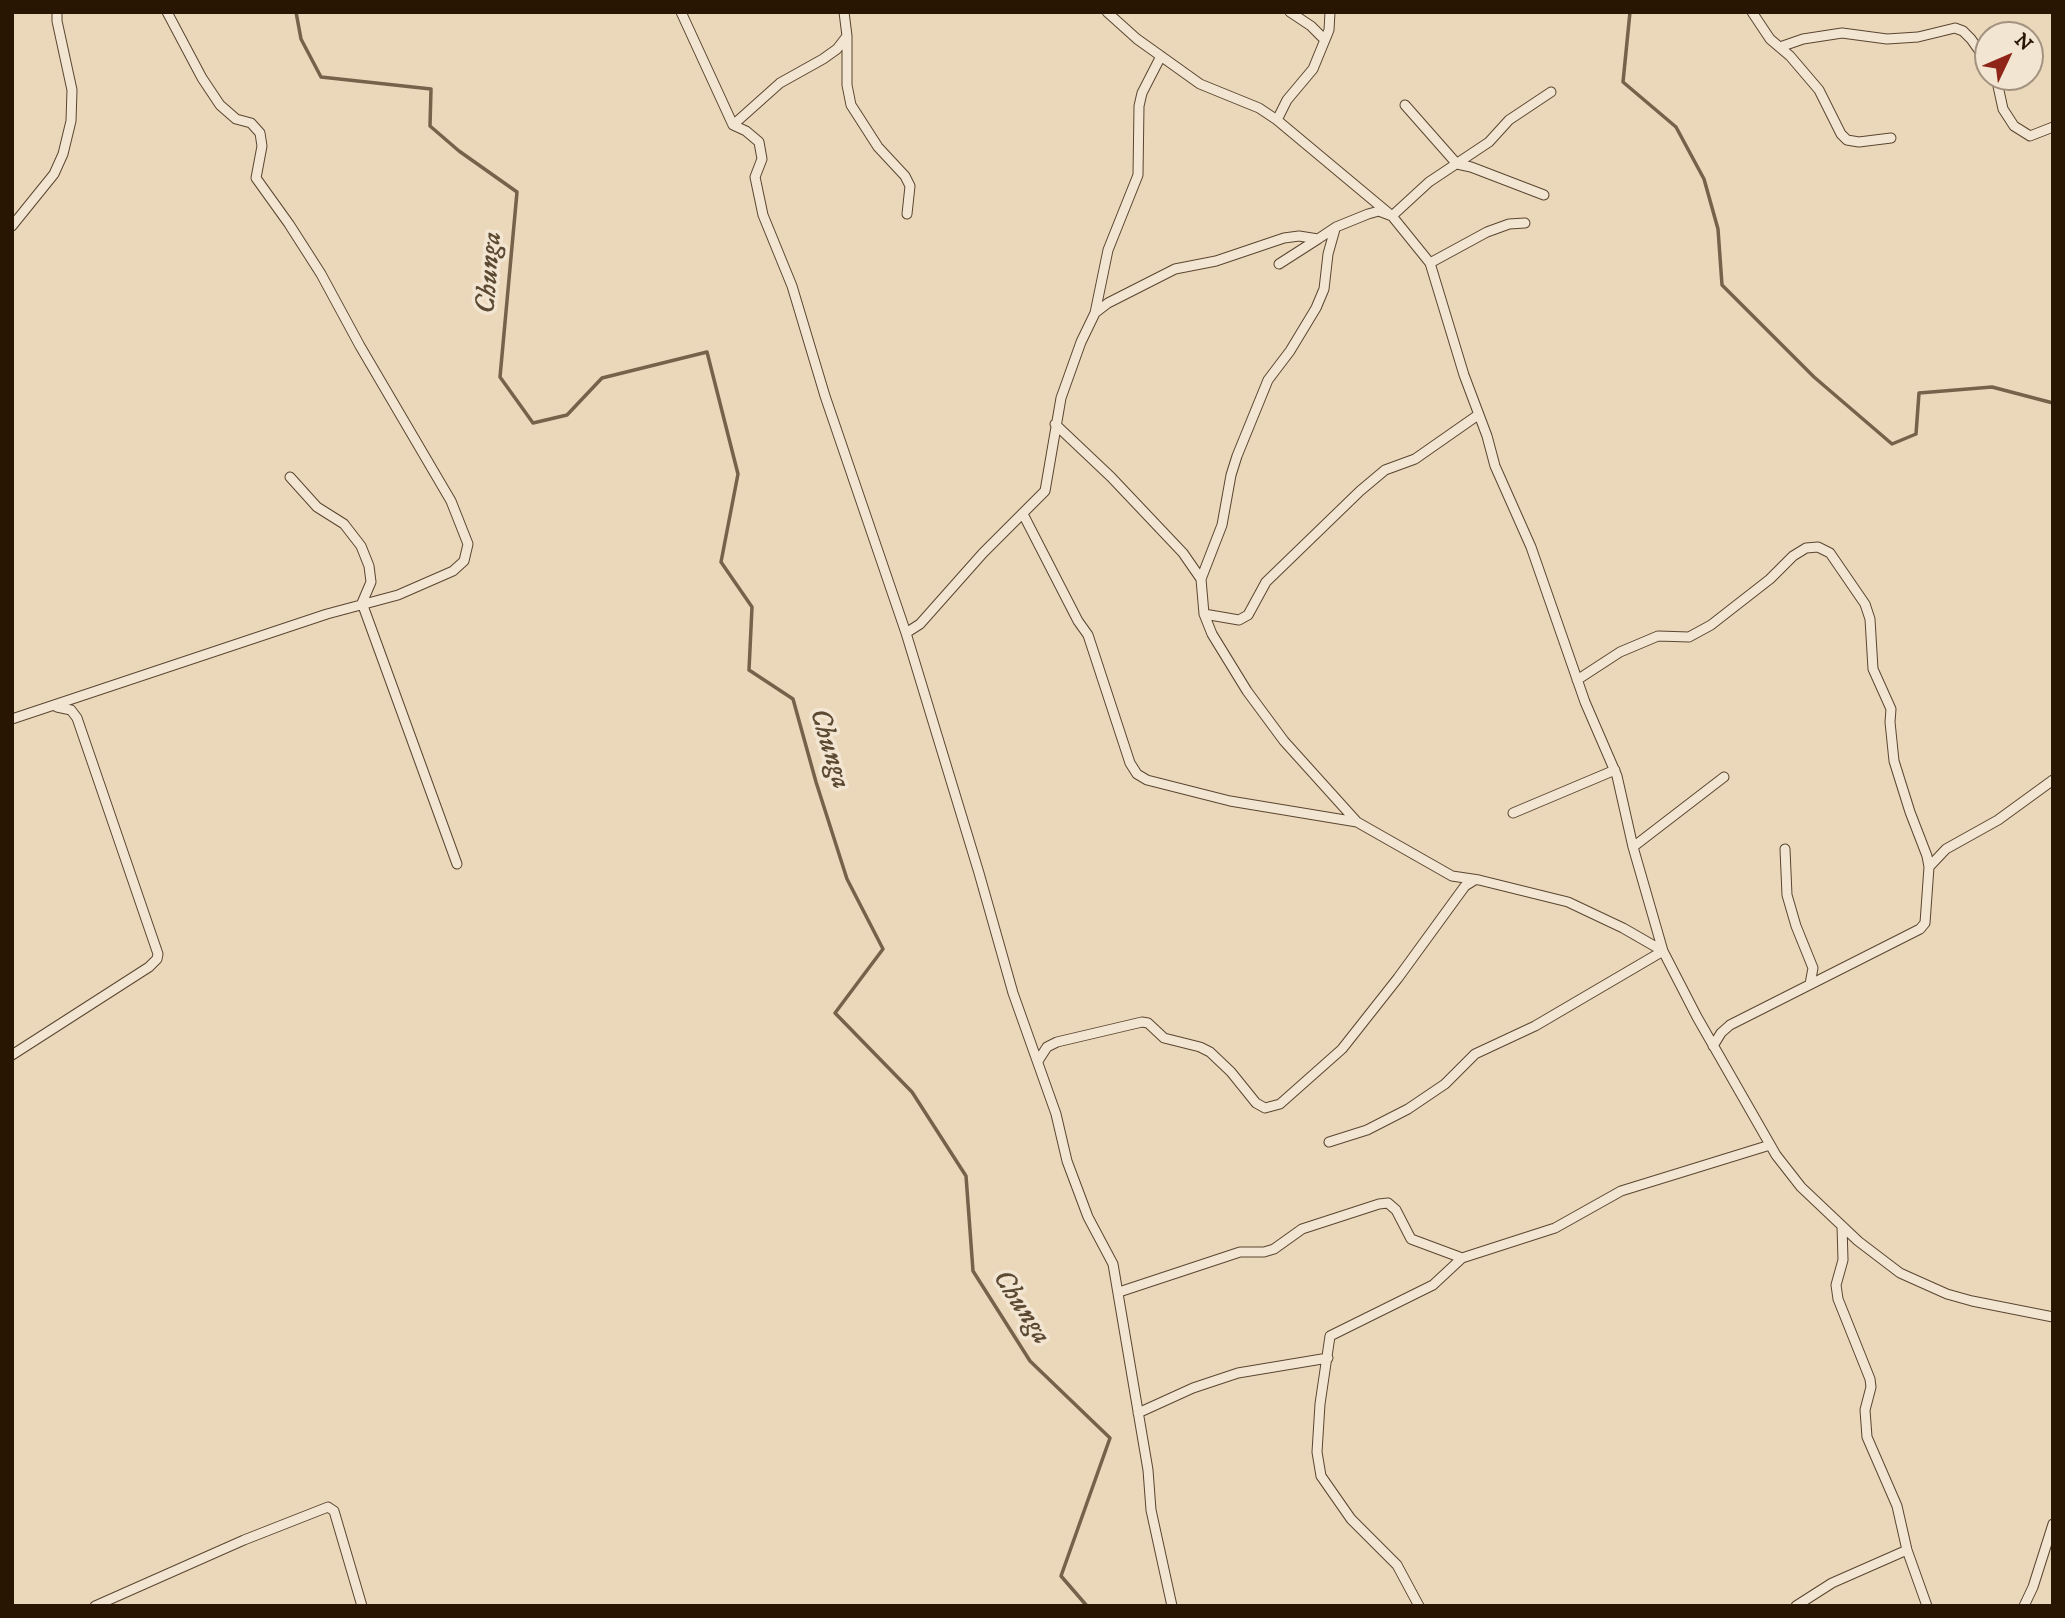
<!DOCTYPE html>
<style>
body{margin:0}
#map{position:relative;width:2065px;height:1618px;overflow:hidden;background:#ebd7b9;font-family:"IM FELL DW Pica",serif}
canvas{display:block}
.frame{position:absolute;inset:0;border:14px solid #291602;pointer-events:none}
.north{position:absolute;left:1974px;top:21px;width:70px;height:70px;box-sizing:border-box;background:#f2e5d2;border:2px solid #a2927f;border-radius:50%;rotate:46deg;font-size:19px;font-weight:700;line-height:28px;text-align:center;color:#291602}
.north::after{content:'';display:block;margin:auto;width:24px;height:32px;background:#8f2418;clip-path:polygon(50% 0,100% 100%,50% 72%,0 100%)}
</style>
<div id="map">
<canvas width="2065" height="1618"></canvas>
<div class="frame"></div>
<div class="north">N</div>
</div>
<script>
const ctx = document.querySelector('canvas').getContext('2d');
ctx.lineJoin = 'round';
const shape = rows => new Path2D(rows.map(r => 'M' + r).join(''));
function strokePath(path, color, width, dash) { ctx.strokeStyle = color; ctx.lineWidth = width; ctx.lineCap = dash ? 'butt' : 'round'; ctx.setLineDash(dash || []); ctx.stroke(path); }
function write(font, color, halo, rows, align = 'center') {
  ctx.font = font + ' "IM FELL DW Pica",serif'; ctx.lineWidth = 7; ctx.setLineDash([]); ctx.textBaseline = 'middle'; ctx.strokeStyle = halo; ctx.fillStyle = color; for (const [text, x, y, turn = 0] of rows) {
    ctx.save(); ctx.translate(x, y); ctx.rotate((+turn || 0) * Math.PI / 180); ctx.textAlign = isNaN(turn) ? turn : align; if (halo) ctx.strokeText(text, 0, 0); ctx.fillText(text, 0, 0); ctx.restore();
  }
}
const stream = shape([
 [296,12,301,39,321,77,431,89,430,126,459,151,517,192,500,377,533,423,567,415,602,378,707,352,738,474,721,562,752,607,749,670,793,699,816,782,847,879,883,949,835,1013,912,1092,966,1176,973,1271,1030,1361,1110,1438,1061,1576,1087,1606],
 [1630,12,1623,82,1676,127,1704,179,1718,229,1722,285,1814,377,1892,444,1916,434,1919,393,1992,387,2053,403]
]);
const minor = shape([
 [681,12,733,125,746,131,759,142,762,159,755,177,763,215,792,286,825,396,906,633,979,873,1013,993,1056,1114,1067,1161,1088,1217,1113,1264,1148,1470,1151,1510,1172,1606],
 [1107,12,1137,39,1200,84,1259,108,1277,120,1392,216,1430,263,1464,375,1487,436,1495,466,1531,547,1585,702,1617,776,1633,847,1663,951,1697,1017,1776,1155,1801,1187,1858,1241,1900,1273,1947,1294,1972,1301,2053,1317],
 [1290,12,1311,26,1325,40],
 [1752,12,1770,39,1790,56,1819,90,1841,134,1847,140,1859,142,1891,138],
 [847,36,847,85,851,105,878,147,905,176,910,186,907,214],
 [1780,47,1803,39,1842,33,1887,39,1918,37,1955,28,1963,31,1971,39,1988,63],
 [1996,77,2003,109,2014,126,2030,136,2053,127],
 [1405,105,1457,164,1471,167,1544,195],
 [1277,120,1287,100,1313,69,1329,30,1330,12],
 [733,125,780,83,823,59,837,49,847,36,844,12],
 [12,226,54,174,63,154,71,121,72,90,57,21,57,12],
 [1430,263,1487,232,1509,224,1525,223],
 [1279,264,1318,239],
 [1095,313,1108,303,1175,269,1216,261,1284,238,1299,236,1318,239,1336,227,1368,214,1379,211,1392,216,1429,182,1489,142,1509,120,1551,92],
 [1055,424,1111,477,1183,553,1201,579,1204,614,1212,634,1247,691,1284,741,1357,822],
 [290,477,317,507,344,524,361,546,369,566,371,582,362,603,457,864],
 [1023,514,1078,621,1088,635,1130,763,1137,774,1147,780,1230,801,1357,822,1452,876,1479,880,1568,902,1623,928,1663,951],
 [1201,579,1222,525,1231,475,1237,456,1268,380,1290,351,1316,308,1324,289,1328,254,1335,229],
 [1204,614,1239,620,1248,615,1266,582,1360,491,1385,470,1415,459,1478,415],
 [906,633,920,624,983,553,1045,491,1061,398,1081,342,1095,313,1108,250,1138,175,1139,106,1142,93,1161,56],
 [1577,680,1620,652,1658,636,1689,637,1711,625,1770,579,1793,556,1806,548,1818,547,1830,553,1865,604,1870,619,1873,669,1891,709,1890,722,1894,761,1910,812,1927,856,1929,867,1925,923,1920,929,1730,1025,1721,1033,1713,1046],
 [12,719,327,614,398,595,453,571,464,561,468,544,451,501,360,346,321,274,289,224,256,178,262,146,260,133,251,123,236,119,220,105,202,78,167,12],
 [1513,813,1615,770],
 [1633,847,1724,777],
 [1785,849,1787,895,1796,926,1813,968,1810,984],
 [1929,867,1946,849,1998,820,2053,780],
 [12,1055,149,967,157,959,158,954,77,718,71,710,57,707],
 [1038,1061,1047,1047,1057,1042,1142,1022,1148,1023,1164,1038,1200,1047,1210,1052,1231,1072,1256,1103,1265,1108,1280,1104,1342,1049,1398,978,1465,886,1473,881],
 [1329,1142,1367,1130,1408,1109,1445,1084,1475,1054,1535,1026,1663,951],
 [1842,1226,1843,1260,1836,1285,1838,1299,1870,1379,1871,1387,1865,1410,1867,1437,1897,1506,1907,1550,1927,1606],
 [1119,1292,1240,1252,1264,1252,1274,1249,1302,1229,1379,1204,1388,1203,1396,1210,1411,1239,1462,1258,1555,1228,1621,1191,1770,1145],
 [1138,1413,1193,1388,1238,1373,1328,1358],
 [95,1606,244,1540,328,1507,334,1511,362,1606],
 [1419,1606,1397,1565,1351,1519,1321,1476,1317,1452,1320,1404,1330,1336,1433,1285,1462,1258],
 [1796,1606,1832,1583,1907,1550],
 [2024,1606,2033,1587,2053,1524]
]);
const waterNames = [
 ["Chunga",491,273,-85],
 ["Chunga",828,749,73],
 ["Chunga",1020,1308,57]
];
strokePath(stream, '#76624b', 3.5);
strokePath(minor, '#5a4630', 11);
strokePath(minor, '#f2e5d2', 9);
write('italic 28px', '#5c4932', '#f2e5d2', waterNames);
</script>
